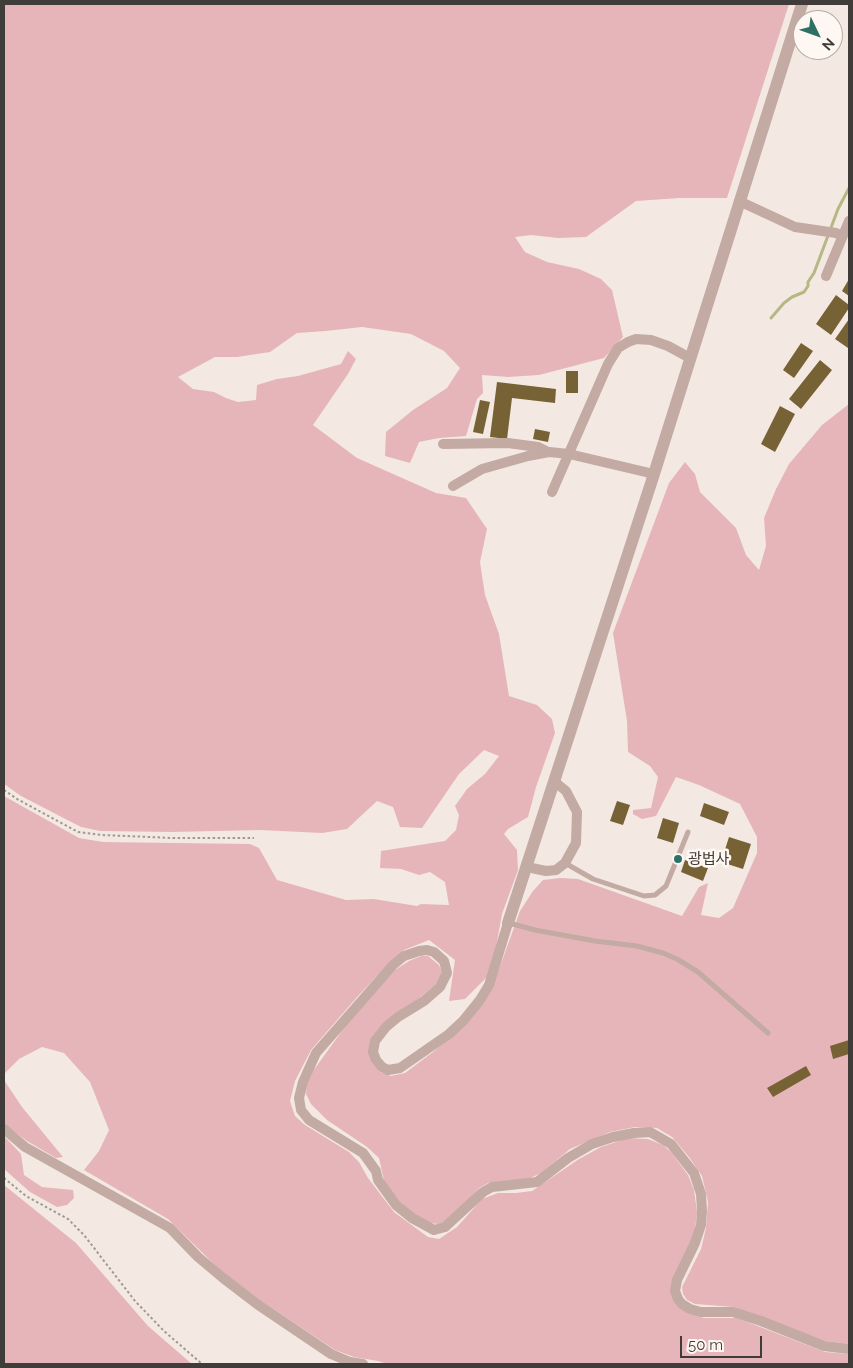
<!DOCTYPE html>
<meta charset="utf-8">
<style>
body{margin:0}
#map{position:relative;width:853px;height:1368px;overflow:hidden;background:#f3e9e2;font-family:Raleway,sans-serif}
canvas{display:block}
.frame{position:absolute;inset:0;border:5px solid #3f3c39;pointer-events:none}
.north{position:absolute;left:793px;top:10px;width:50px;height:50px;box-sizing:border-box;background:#fff7f1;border:1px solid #b2aca7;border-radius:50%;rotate:132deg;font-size:14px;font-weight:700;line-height:20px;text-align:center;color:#3f3c39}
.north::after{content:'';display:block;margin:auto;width:18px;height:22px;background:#2b7165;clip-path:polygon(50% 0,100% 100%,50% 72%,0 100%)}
.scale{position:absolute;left:680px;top:1336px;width:82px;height:22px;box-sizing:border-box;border:2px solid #3f3c39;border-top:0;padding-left:6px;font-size:15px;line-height:18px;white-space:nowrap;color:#3f3c39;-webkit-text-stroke:4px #fff7f1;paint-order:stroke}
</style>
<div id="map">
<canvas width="853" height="1368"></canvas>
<div class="frame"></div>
<div class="north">N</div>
<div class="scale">50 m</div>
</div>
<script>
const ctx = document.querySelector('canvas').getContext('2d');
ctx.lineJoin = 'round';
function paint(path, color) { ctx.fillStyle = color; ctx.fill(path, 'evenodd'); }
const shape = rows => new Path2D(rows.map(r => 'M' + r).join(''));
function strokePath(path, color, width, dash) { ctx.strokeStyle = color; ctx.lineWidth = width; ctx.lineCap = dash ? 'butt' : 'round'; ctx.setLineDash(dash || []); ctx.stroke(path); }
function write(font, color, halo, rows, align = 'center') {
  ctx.font = font + ' Raleway,"Noto Sans KR",sans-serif'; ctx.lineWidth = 5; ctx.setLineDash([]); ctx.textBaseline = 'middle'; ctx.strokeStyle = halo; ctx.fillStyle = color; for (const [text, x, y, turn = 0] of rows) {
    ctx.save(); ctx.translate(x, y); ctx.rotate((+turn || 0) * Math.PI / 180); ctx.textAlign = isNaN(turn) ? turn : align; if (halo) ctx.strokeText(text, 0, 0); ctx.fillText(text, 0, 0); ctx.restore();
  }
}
const green = shape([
 [4,4,789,4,727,198,680,198,636,201,586,237,558,238,531,235,515,237,525,252,547,262,579,269,601,279,612,290,623,337,604,358,539,375,508,377,482,375,483,393,477,399,466,436,439,438,419,442,410,463,385,456,386,432,413,410,447,388,460,368,444,351,411,334,362,327,326,331,297,333,270,352,237,357,215,357,178,377,193,389,214,392,226,398,238,402,256,400,257,385,277,379,298,376,341,364,348,351,356,359,348,374,313,425,357,458,436,493,466,498,487,529,480,562,485,595,499,634,509,696,537,705,552,719,555,733,536,787,528,817,508,829,504,834,517,850,518,870,502,914,496,947,487,977,465,999,449,1001,455,960,429,940,404,950,390,962,358,996,311,1050,295,1081,290,1101,295,1116,305,1125,349,1152,359,1162,368,1178,394,1212,428,1237,439,1239,457,1227,482,1199,498,1193,516,1193,532,1191,579,1159,601,1147,628,1138,648,1139,663,1145,671,1152,688,1175,694,1190,697,1212,695,1230,689,1247,672,1281,687,1312,704,1318,737,1318,825,1352,849,1354,849,1364,387,1364,378,1361,354,1357,335,1350,257,1298,222,1272,168,1219,84,1170,99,1151,109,1130,90,1082,64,1053,42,1047,19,1059,4,1074,4,796,79,838,103,842,250,844,259,848,277,880,346,900,374,899,417,906,421,904,449,905,445,882,430,872,419,875,401,869,380,868,381,851,445,841,456,830,459,815,455,806,467,789,485,774,499,756,484,750,459,774,422,828,400,827,393,807,377,801,347,829,322,833,260,830,171,832,100,831,81,827,21,796,4,784],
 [849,404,849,1344,825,1341,733,1307,695,1304,687,1300,683,1294,682,1287,701,1249,706,1228,708,1202,702,1176,689,1157,672,1137,657,1128,635,1127,610,1132,570,1149,541,1173,530,1178,488,1183,479,1188,450,1220,439,1224,429,1223,418,1218,398,1200,384,1181,379,1158,367,1147,327,1120,311,1104,306,1094,307,1085,313,1071,352,1017,395,970,409,961,421,956,428,956,439,965,442,972,441,977,435,985,411,1005,369,1052,372,1063,380,1072,391,1076,405,1073,433,1052,471,1019,499,969,520,911,533,891,543,880,560,878,578,879,682,916,699,887,708,883,701,915,719,918,733,908,757,853,757,837,740,804,699,785,676,777,656,816,642,819,633,814,633,810,651,808,658,777,650,766,628,752,627,721,613,633,669,483,685,462,695,474,700,492,736,528,746,555,759,570,766,546,764,518,776,489,789,464,822,425],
 [4,1080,22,1107,63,1157,56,1158,27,1141,4,1124],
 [4,1136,21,1154,24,1175,42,1187,73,1190,74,1198,67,1205,57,1207,30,1192,4,1169],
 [4,1185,76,1243,148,1326,192,1364,4,1364]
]);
const stream = shape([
 [771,318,784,303,792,297,804,292,808,286,808,282,814,273,838,209,849,188]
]);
const building = shape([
 [849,279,849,296,842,291],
 [836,295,849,305,849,308,831,335,816,324],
 [849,319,849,347,848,348,835,339],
 [801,343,813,351,794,378,783,370],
 [820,360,832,370,801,409,789,399],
 [566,371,578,371,578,393,566,393],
 [497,382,556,389,555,403,512,398,507,439,490,437],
 [480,400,490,402,483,434,473,432],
 [780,406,795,414,775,452,761,444],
 [535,429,550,432,548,442,533,439],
 [617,801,630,805,623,825,610,821],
 [704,803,729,812,724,825,700,816],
 [663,818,679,823,673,843,657,838],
 [729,837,751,844,743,869,721,862],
 [685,860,708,868,703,881,681,872],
 [849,1040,849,1054,833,1059,830,1046],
 [806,1066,811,1075,773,1097,767,1088]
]);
const path = shape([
 [4,790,17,799,78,832,102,835,173,838,254,838],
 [4,1178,26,1196,68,1219,84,1235,135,1301,164,1331,202,1364]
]);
const service = shape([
 [565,863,593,879,644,896,655,895,666,886,688,832],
 [509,923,535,930,595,941,637,946,663,953,677,959,698,972,768,1033]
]);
const minor = shape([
 [739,201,795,227,836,233,842,236],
 [826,276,849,221],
 [443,444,508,443,538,447,548,452],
 [453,486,482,469,528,456,549,452,569,454,654,474],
 [552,492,608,364,618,348,628,342,636,339,651,340,668,346,690,358],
 [527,867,546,871,556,870,565,863,576,843,577,812,566,791,555,782],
 [508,923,489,985,480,1000,463,1021,449,1034,400,1068,388,1070,382,1067,376,1060,373,1052,375,1041,386,1027,398,1017,424,1001,440,987,447,973,444,961,434,952,427,950,419,951,404,956,393,965,316,1053,303,1082,299,1098,301,1110,309,1120,363,1153,376,1171,378,1180,396,1205,412,1218,434,1230,445,1227,483,1192,492,1187,537,1182,568,1158,592,1144,613,1137,634,1133,650,1132,671,1144,694,1173,701,1194,702,1211,701,1225,695,1243,677,1280,675,1291,678,1299,682,1304,690,1309,701,1312,733,1312,761,1321,824,1346,849,1349],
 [4,1129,25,1147,170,1228,198,1257,223,1278,257,1304,331,1354,350,1362,363,1364]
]);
const tertiary = shape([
 [508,923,654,474,802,4]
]);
const markers = [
 [678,859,5,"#2b7165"]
];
const poiNames = [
 ["광법사",688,859]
];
paint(green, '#e6b5ba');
strokePath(stream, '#b6b784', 3);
paint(building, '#776235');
strokePath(path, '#9f9993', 2, [2.5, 2.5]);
strokePath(service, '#c3aaa3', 5);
strokePath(minor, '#c3aaa3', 10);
strokePath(tertiary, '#c3aaa3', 12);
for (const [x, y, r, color] of markers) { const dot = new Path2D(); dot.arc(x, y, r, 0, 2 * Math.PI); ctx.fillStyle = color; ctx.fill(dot); strokePath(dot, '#fff7f1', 2); }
write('15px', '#3f3c39', '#fff7f1', poiNames, 'left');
</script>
